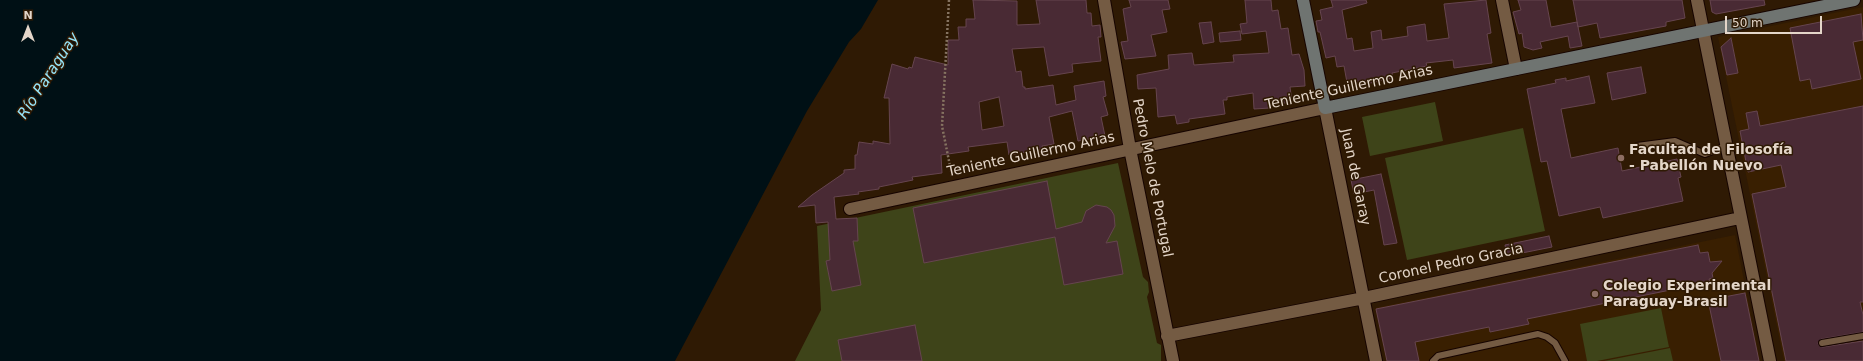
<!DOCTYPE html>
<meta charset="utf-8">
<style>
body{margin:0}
#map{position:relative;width:1863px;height:361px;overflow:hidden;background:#2f1a04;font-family:"DejaVu Sans",sans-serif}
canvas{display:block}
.north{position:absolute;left:8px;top:8px;width:40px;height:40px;-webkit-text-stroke:3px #2f1a04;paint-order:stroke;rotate:0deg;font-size:11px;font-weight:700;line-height:16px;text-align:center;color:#e4d6c9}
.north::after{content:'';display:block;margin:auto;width:14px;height:18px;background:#e4d6c9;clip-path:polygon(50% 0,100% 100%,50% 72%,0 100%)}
.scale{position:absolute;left:1725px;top:16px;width:97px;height:18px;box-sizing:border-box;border:2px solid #e4d6c9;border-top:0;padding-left:5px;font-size:12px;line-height:14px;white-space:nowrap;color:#e4d6c9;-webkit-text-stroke:3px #2f1a04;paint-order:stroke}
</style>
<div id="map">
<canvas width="1863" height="361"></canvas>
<div class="north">N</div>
<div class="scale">50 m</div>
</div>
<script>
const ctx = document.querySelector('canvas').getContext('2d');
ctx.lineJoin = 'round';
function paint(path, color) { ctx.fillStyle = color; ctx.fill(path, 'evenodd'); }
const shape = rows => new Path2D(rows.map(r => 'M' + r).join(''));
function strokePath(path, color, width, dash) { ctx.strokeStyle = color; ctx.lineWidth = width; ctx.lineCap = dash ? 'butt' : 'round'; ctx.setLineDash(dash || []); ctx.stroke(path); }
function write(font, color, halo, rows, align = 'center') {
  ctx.font = font + ' "DejaVu Sans",sans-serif'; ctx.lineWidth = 3; ctx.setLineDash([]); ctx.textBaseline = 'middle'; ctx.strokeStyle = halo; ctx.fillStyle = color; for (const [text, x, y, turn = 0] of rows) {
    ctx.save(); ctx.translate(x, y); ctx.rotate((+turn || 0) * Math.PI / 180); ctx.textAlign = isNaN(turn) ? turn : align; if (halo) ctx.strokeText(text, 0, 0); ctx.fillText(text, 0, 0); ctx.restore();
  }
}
const built = shape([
 [1863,7,1863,361,1784,361,1718,37],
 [1735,235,1760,361,1386,361,1375,308]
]);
const green = shape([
 [1435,102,1443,141,1370,156,1362,117],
 [1523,128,1545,231,1407,260,1385,158],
 [1118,163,1143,277,1148,282,1149,292,1147,297,1157,343,1161,345,1161,361,795,361,821,310,817,226],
 [1661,308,1669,347,1597,361,1587,361,1580,324],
 [1670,348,1673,361,1604,361]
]);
const water = shape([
 [0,0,878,0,861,29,849,42,807,111,675,361,0,361]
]);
const building = shape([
 [973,0,1017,1,1017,25,1040,24,1036,0,1086,0,1087,13,1091,13,1092,26,1100,25,1101,37,1098,37,1101,61,1072,64,1073,72,1049,76,1044,47,1012,49,1016,72,1021,71,1023,87,1025,87,1025,89,1053,85,1056,105,1076,100,1074,86,1104,81,1106,96,1103,97,1108,115,1101,117,1105,136,1078,141,1072,111,1049,117,1054,144,1042,146,1043,149,1009,155,1007,142,968,147,969,151,941,155,942,173,912,177,913,180,879,187,879,189,858,192,859,194,834,197,836,219,857,218,858,241,853,241,861,285,832,291,826,261,830,260,828,222,816,223,815,205,798,207,812,195,844,173,844,170,855,169,855,155,857,155,859,142,873,144,873,141,890,144,889,98,884,98,892,64,908,69,909,67,912,68,915,57,948,65,948,40,959,40,958,27,966,27,966,19,975,19,973,0],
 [999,97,1004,126,982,130,979,102,999,97],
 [1129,0,1168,0,1170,9,1162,10,1167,32,1151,35,1156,56,1125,59,1121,42,1128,41,1123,9,1131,7,1129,0],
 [1245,0,1271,0,1272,11,1278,10,1281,29,1288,28,1292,55,1299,54,1304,70,1305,86,1290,87,1292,102,1270,105,1270,108,1254,109,1253,93,1227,97,1227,100,1223,100,1225,114,1189,119,1189,122,1177,124,1175,115,1158,117,1156,88,1138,89,1137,75,1169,69,1168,55,1192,53,1194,65,1234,62,1233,55,1269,53,1266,31,1242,34,1240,24,1247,23,1245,0],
 [1331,0,1366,0,1367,3,1342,10,1347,39,1352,38,1354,51,1373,48,1371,32,1381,30,1382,40,1408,36,1407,27,1425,24,1427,41,1449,38,1444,4,1486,0,1491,33,1487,34,1492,63,1454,68,1453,60,1426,63,1427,66,1392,73,1393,78,1348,88,1344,66,1337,67,1335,56,1326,58,1320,32,1318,32,1316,21,1322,20,1320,10,1333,7,1331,0],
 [1518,0,1546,0,1551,27,1577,22,1582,46,1570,48,1568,36,1540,42,1542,48,1533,50,1524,47,1522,33,1519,34,1513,12,1521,10,1518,0],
 [1573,0,1682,0,1685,18,1666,22,1666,26,1600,38,1597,23,1578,27,1573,0],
 [1710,0,1764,0,1765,5,1716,14,1712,12,1710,0],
 [1861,14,1863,40,1853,42,1861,79,1812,89,1810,79,1800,81,1790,28,1861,14],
 [1211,22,1214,42,1203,44,1199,23,1211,22],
 [1240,31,1241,40,1220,42,1219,33,1240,31],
 [1731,38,1738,73,1727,75,1721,47,1731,38],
 [1641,67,1646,93,1612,100,1607,73,1641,67],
 [1589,76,1595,103,1561,109,1571,158,1618,148,1622,171,1677,159,1681,177,1678,178,1683,201,1603,218,1600,207,1559,216,1547,161,1541,162,1527,89,1556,83,1555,80,1566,78,1566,81,1589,76],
 [1863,106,1863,302,1860,302,1863,315,1863,332,1821,339,1818,343,1819,346,1823,347,1863,341,1863,361,1786,361,1752,194,1786,187,1781,165,1748,172,1740,131,1749,129,1746,113,1757,111,1760,126,1863,106],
 [1381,174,1397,243,1384,245,1374,190,1354,194,1351,180,1381,174],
 [1047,181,1056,229,1082,222,1086,211,1096,205,1107,207,1111,210,1114,215,1115,226,1106,243,1117,241,1123,274,1064,285,1055,237,924,263,913,208,1047,181],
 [1549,236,1552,247,1507,256,1505,245,1549,236],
 [1698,245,1700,253,1708,252,1710,262,1722,261,1712,273,1713,278,1709,279,1710,282,1527,319,1529,324,1490,332,1489,327,1415,342,1419,361,1387,361,1376,309,1698,245],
 [1745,293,1759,361,1721,361,1708,300,1745,293],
 [915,325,922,361,842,361,838,340,915,325]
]);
const path = shape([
 [949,0,942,126,952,176]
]);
const lane = shape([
 [1637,146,1675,141,1705,154,1726,146],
 [1822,343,1863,336],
 [1433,361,1438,356,1538,334,1547,337,1555,343,1565,361]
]);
const street = shape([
 [1104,0,1130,149,1173,361],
 [1502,0,1516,69],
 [1697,0,1770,361],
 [850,209,1325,108,1376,361],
 [1167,336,1364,298,1740,218]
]);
const secondary = shape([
 [1303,0,1325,108,1854,0]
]);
const markers = [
 [1621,158,4,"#8d6e63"],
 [1595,294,4,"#8d6e63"]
];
const streetNames = [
 ["Teniente Guillermo Arias",1349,88,-12],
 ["Teniente Guillermo Arias",1031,155,-12],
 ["Juan de Garay",1355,177,78],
 ["Pedro Melo de Portugal",1152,178,79],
 ["Coronel Pedro Gracia",1451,264,-12]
];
const poiNames = [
 ["Facultad de Filosofía",1629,150],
 ["- Pabellón Nuevo",1629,166],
 ["Colegio Experimental",1603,286],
 ["Paraguay-Brasil",1603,302]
];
const waterNames = [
 ["Río Paraguay",49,76,-57]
];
paint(built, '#391f01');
paint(green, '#3e4419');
paint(water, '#001015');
paint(building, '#492a34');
strokePath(building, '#66454f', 1);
strokePath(lane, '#160400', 8);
strokePath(street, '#160400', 14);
strokePath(secondary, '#160400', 14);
strokePath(path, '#857361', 2.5, [2, 2]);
strokePath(lane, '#745b43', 6);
strokePath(street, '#745b43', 12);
strokePath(secondary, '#6f7471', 12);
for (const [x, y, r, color] of markers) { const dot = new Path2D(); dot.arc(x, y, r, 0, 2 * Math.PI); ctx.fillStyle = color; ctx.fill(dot); strokePath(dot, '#2f1a04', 1.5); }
write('14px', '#e4d6c9', '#2f1a04', streetNames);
write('bold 14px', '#e4d6c9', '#2f1a04', poiNames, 'left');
write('italic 15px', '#97e5fa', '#2f1a04', waterNames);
</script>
